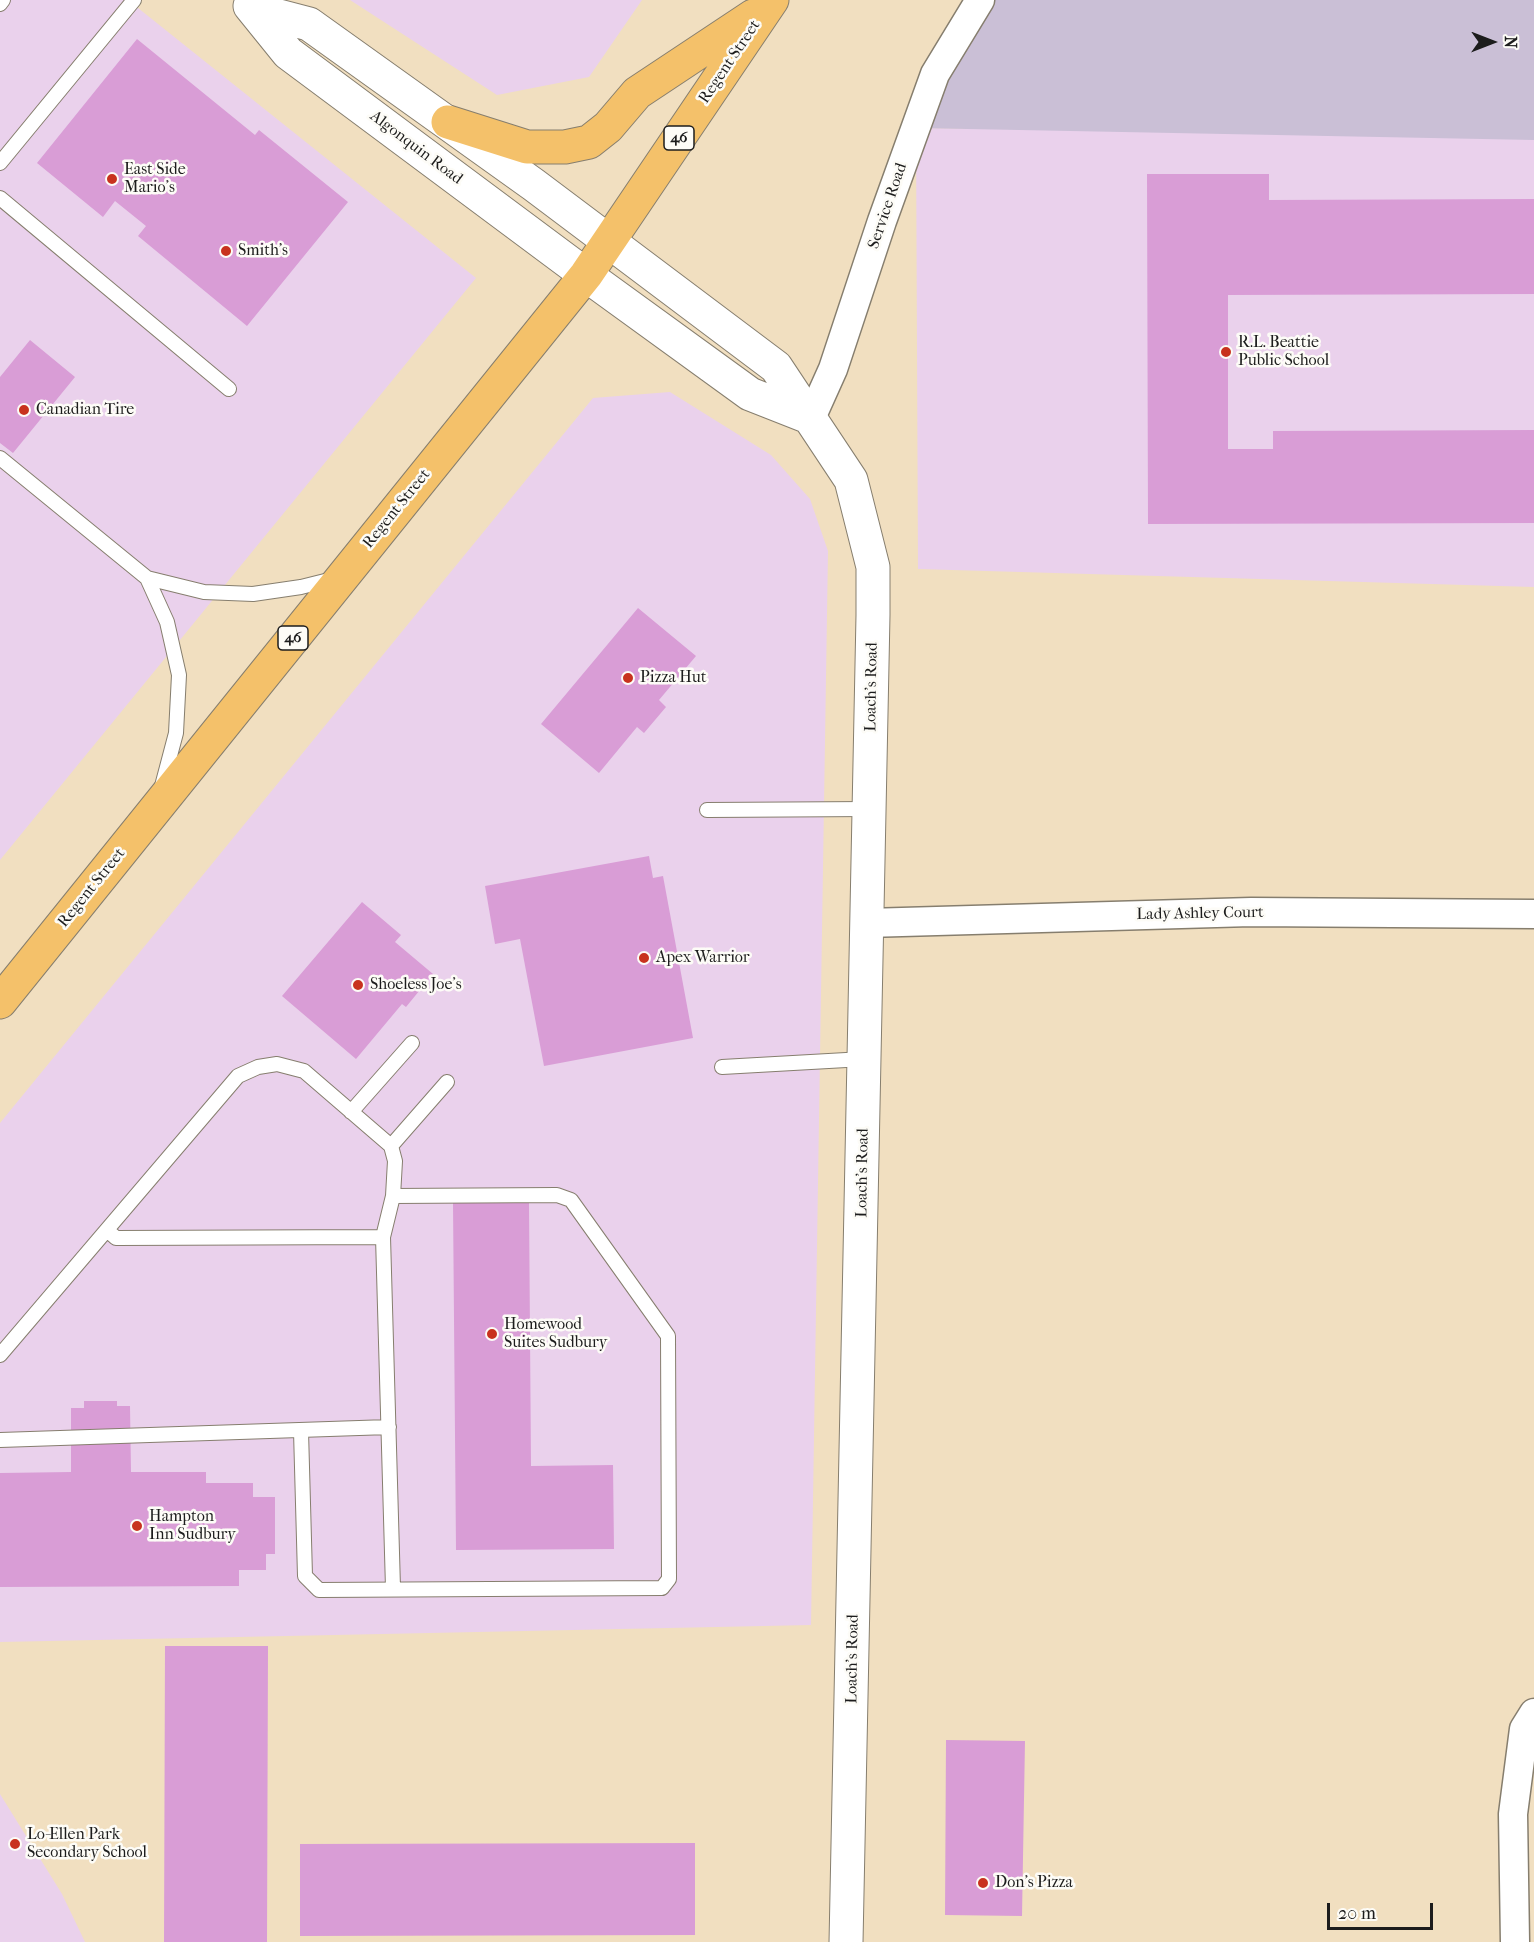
<!DOCTYPE html>
<style>
body{margin:0}
#map{position:relative;width:1534px;height:1942px;overflow:hidden;background:#f1dfc0;font-family:"IM FELL French Canon",serif}
canvas{display:block}
.north{position:absolute;left:1462px;top:12px;width:60px;height:60px;-webkit-text-stroke:4px #fdfcf7;paint-order:stroke;rotate:90deg;font-size:16px;font-weight:700;line-height:24px;text-align:center;color:#1c1c1c}
.north::after{content:'';display:block;margin:auto;width:21px;height:27px;background:#1c1c1c;clip-path:polygon(50% 0,100% 100%,50% 72%,0 100%)}
.scale{position:absolute;left:1327px;top:1903px;width:106px;height:27px;box-sizing:border-box;border:3px solid #1c1c1c;border-top:0;padding-left:8px;font-size:18px;line-height:21px;white-space:nowrap;color:#1c1c1c;-webkit-text-stroke:4px #fdfcf7;paint-order:stroke}
</style>
<div id="map">
<canvas width="1534" height="1942"></canvas>
<div class="north">N</div>
<div class="scale">20 m</div>
</div>
<script>
const ctx = document.querySelector('canvas').getContext('2d');
ctx.lineJoin = 'round';
function paint(path, color) { ctx.fillStyle = color; ctx.fill(path, 'evenodd'); }
const shape = rows => new Path2D(rows.map(r => 'M' + r).join(''));
function strokePath(path, color, width, dash) { ctx.strokeStyle = color; ctx.lineWidth = width; ctx.lineCap = dash ? 'butt' : 'round'; ctx.setLineDash(dash || []); ctx.stroke(path); }
function write(font, color, halo, rows, align = 'center') {
  ctx.font = font + ' "IM FELL French Canon",serif'; ctx.lineWidth = 5; ctx.setLineDash([]); ctx.textBaseline = 'middle'; ctx.strokeStyle = halo; ctx.fillStyle = color; for (const [text, x, y, turn = 0] of rows) {
    ctx.save(); ctx.translate(x, y); ctx.rotate((+turn || 0) * Math.PI / 180); ctx.textAlign = isNaN(turn) ? turn : align; if (halo) ctx.strokeText(text, 0, 0); ctx.fillText(text, 0, 0); ctx.restore();
  }
}
const built = shape([
 [0,0,128,0,476,278,0,860],
 [350,0,642,0,589,77,497,95],
 [916,128,1534,134,1534,587,918,569],
 [670,392,771,455,810,499,828,551,811,1625,0,1642,0,1123,593,398],
 [0,1794,62,1894,85,1942,0,1942]
]);
const industrial = shape([
 [980,0,1534,0,1534,140,916,128]
]);
const building = shape([
 [137,39,255,135,259,130,348,202,247,326,138,236,146,226,115,201,103,217,37,163],
 [1147,174,1269,174,1269,200,1534,199,1534,294,1228,295,1228,449,1273,449,1273,431,1534,430,1534,523,1148,524],
 [30,340,75,377,13,453,0,443,0,377],
 [638,608,696,656,659,700,666,707,644,733,637,727,599,773,541,724],
 [649,856,653,878,663,876,693,1038,544,1066,520,939,495,944,485,886],
 [362,902,401,935,395,942,433,974,406,1007,402,1004,356,1059,282,996],
 [453,1203,529,1203,531,1466,613,1465,614,1549,456,1550],
 [84,1401,117,1401,117,1406,130,1406,131,1472,206,1472,206,1483,253,1483,253,1497,275,1497,275,1554,266,1554,266,1570,239,1570,239,1586,0,1587,0,1473,71,1472,71,1408,84,1408],
 [165,1646,268,1646,267,1942,164,1942],
 [946,1740,1025,1741,1022,1916,945,1915],
 [695,1843,695,1935,300,1936,300,1844]
]);
const service = shape([
 [0,4,3,0],
 [0,163,134,0],
 [0,198,229,389],
 [0,458,147,578,167,622,179,675,176,733,162,786],
 [147,578,204,592,253,594,301,587,333,579],
 [707,810,869,809],
 [722,1067,864,1059],
 [351,1112,412,1043],
 [391,1146,447,1082],
 [107,1230,116,1238,383,1237],
 [0,1355,238,1076,258,1067,277,1064,304,1071,391,1146,395,1161,393,1196,383,1237,393,1588],
 [301,1431,305,1576,319,1590,662,1588,669,1579,668,1336,571,1200,557,1195,393,1196],
 [0,1440,389,1427]
]);
const minor = shape([
 [811,418,833,369,882,221,935,74,980,0],
 [867,923,1251,912,1534,914],
 [1515,1942,1513,1814,1524,1729,1534,1713]
]);
const tertiary = shape([
 [250,6,288,53,586,275,750,394,811,418],
 [256,10,309,24,534,185,776,367,851,480,873,567,873,615,846,1942]
]);
const primary = shape([
 [448,122,527,147,565,147,589,142,608,127,637,93,753,16],
 [0,1002,586,275,772,0]
]);
const markers = [
 [112,179,6,"#c8321e"],
 [226,251,6,"#c8321e"],
 [1226,352,6,"#c8321e"],
 [24,410,6,"#c8321e"],
 [628,678,6,"#c8321e"],
 [644,958,6,"#c8321e"],
 [358,985,6,"#c8321e"],
 [492,1334,6,"#c8321e"],
 [137,1526,6,"#c8321e"],
 [15,1844,6,"#c8321e"],
 [983,1883,6,"#c8321e"]
];
const shields = [
 [679,138,30],
 [293,638,30]
];
const shieldNames = [
 ["46",679,138],
 ["46",293,638]
];
const streetNames = [
 ["Regent Street",730,62,-56],
 ["Algonquin Road",416,148,37],
 ["Service Road",888,206,-71],
 ["Regent Street",397,509,-51],
 ["Loach's Road",872,687,-89],
 ["Regent Street",92,888,-51],
 ["Lady Ashley Court",1200,914,-1],
 ["Loach's Road",863,1173,-89],
 ["Loach's Road",853,1659,-89]
];
const poiNames = [
 ["East Side",124,170],
 ["Mario's",124,188],
 ["Smith's",238,251],
 ["R.L. Beattie",1238,343],
 ["Public School",1238,361],
 ["Canadian Tire",36,410],
 ["Pizza Hut",640,678],
 ["Apex Warrior",656,958],
 ["Shoeless Joe's",370,985],
 ["Homewood",504,1325],
 ["Suites Sudbury",504,1343],
 ["Hampton",149,1517],
 ["Inn Sudbury",149,1535],
 ["Lo-Ellen Park",27,1835],
 ["Secondary School",27,1853],
 ["Don's Pizza",995,1883]
];
paint(built, '#ead1ec');
paint(industrial, '#cabfd6');
paint(building, '#d99dd6');
strokePath(service, '#867e6e', 16);
strokePath(minor, '#867e6e', 31);
strokePath(tertiary, '#867e6e', 35);
strokePath(primary, '#867e6e', 35);
strokePath(service, '#fff', 14);
strokePath(minor, '#fff', 28);
strokePath(tertiary, '#fff', 33);
strokePath(primary, '#f4c16a', 33);
for (const [x, y, r, color] of markers) { const dot = new Path2D(); dot.arc(x, y, r, 0, 2 * Math.PI); ctx.fillStyle = color; ctx.fill(dot); strokePath(dot, '#fdfcf7', 2); }
for (const [x, y, w] of shields) { const box = new Path2D(); box.roundRect(x - w / 2, y - 12, w, 24, 4.5); ctx.fillStyle = '#fdfcf7'; ctx.fill(box); strokePath(box, '#1c1c1c', 1.5); }
write('bold 15px', '#1c1c1c', null, shieldNames);
write('16px', '#1c1c1c', '#fdfcf7', streetNames);
write('16px', '#1c1c1c', '#fdfcf7', poiNames, 'left');
</script>
